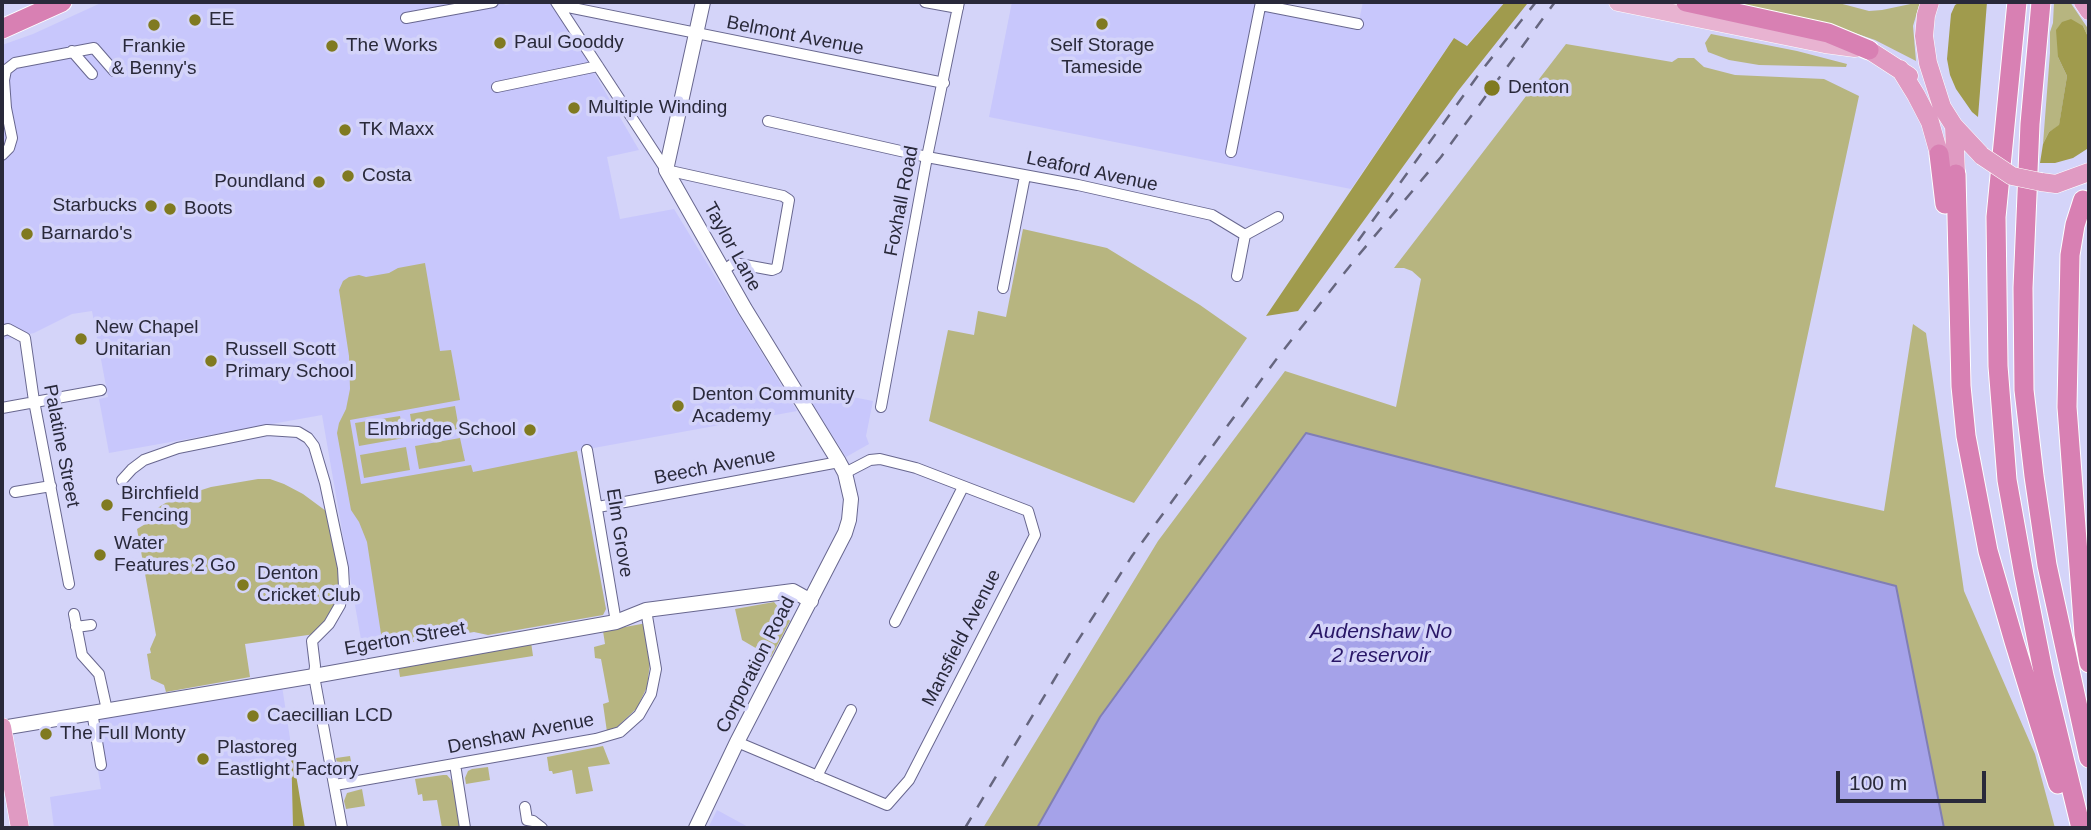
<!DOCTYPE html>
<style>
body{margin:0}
#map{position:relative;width:2091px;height:830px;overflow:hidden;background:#d4d4f9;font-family:Arial,sans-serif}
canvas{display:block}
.frame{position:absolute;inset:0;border:4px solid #29293a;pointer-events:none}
.scale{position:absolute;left:1836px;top:771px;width:150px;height:32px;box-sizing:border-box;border:4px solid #29293a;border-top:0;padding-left:9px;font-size:21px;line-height:24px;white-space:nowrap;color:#29293a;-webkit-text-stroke:5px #d4d4f9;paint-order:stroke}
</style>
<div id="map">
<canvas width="2091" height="830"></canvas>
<div class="frame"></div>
<div class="scale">100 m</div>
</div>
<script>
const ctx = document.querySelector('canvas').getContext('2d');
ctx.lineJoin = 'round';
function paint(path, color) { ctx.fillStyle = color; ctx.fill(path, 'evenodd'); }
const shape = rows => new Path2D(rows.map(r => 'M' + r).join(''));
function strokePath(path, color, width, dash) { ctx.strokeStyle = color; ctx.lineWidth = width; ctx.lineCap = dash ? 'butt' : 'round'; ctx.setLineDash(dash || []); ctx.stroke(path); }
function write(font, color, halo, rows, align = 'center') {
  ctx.font = font + ' Arial,sans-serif'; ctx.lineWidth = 7; ctx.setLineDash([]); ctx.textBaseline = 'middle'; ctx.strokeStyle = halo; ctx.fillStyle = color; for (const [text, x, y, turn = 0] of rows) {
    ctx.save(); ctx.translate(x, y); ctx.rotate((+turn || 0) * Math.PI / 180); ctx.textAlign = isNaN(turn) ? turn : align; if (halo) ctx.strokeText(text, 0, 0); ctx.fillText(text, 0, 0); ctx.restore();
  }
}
const built = shape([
 [103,2,498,2,506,5,521,2,553,2,639,150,607,157,620,219,674,209,797,411,577,451,606,609,603,615,488,635,474,632,363,651,322,415,109,453,99,399,108,397,92,311,72,314,34,333,2,340,2,45,33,34],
 [1012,2,1255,2,1254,9,1357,30,1363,2,1505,2,1466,46,1453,39,1351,189,989,117],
 [827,392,873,401,866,436,869,444,846,457,812,403],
 [282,686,291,745,293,828,54,828,50,797,101,789,90,721],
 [717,810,750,828,708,828]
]);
const green = shape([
 [1721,2,1835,2,1869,11,1882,10,1920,2,1913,26,1916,61,1875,40,1849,31],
 [2054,2,2070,2,2089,30,2089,39,2083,26,2058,57,2067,76,2059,126,2049,132,2043,144,2050,53,2050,32,2053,23],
 [1711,34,1797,51,1847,64,1846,67,1759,65,1729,60,1708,52,1705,43],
 [1566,44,1672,62,1678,58,1694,58,1704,67,1735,75,1824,79,1859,96,1775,487,1884,511,1913,324,1926,333,1964,591,2035,754,2055,828,1944,828,1896,586,1306,433,1100,717,1037,828,983,828,1158,541,1285,371,1396,407,1421,279,1412,271,1404,268,1394,268],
 [1023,229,1107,248,1200,305,1247,338,1134,503,929,421,948,330,974,335,978,311,1006,317],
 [425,263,440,351,451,350,460,400,350,420,361,484,471,465,473,472,577,451,606,609,603,615,488,635,474,632,383,647,367,542,359,522,351,510,337,433,339,423,346,409,350,389,349,356,339,290,343,281,349,277,359,275,366,277,389,273,398,268],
 [455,406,459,429,414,437,410,414],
 [400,416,404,438,359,446,355,423],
 [460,438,465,461,419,469,415,446],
 [406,447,410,470,364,478,360,455],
 [258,479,270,479,284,484,303,494,326,511,339,573,337,603,335,611,315,634,245,644,250,677,166,692,164,685,151,679,147,654,151,653,150,649,156,635,137,529,147,523,159,507,180,494,188,491,189,494,211,487],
 [774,602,790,621,771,657,742,640,735,609],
 [647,623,650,663,647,687,637,708,616,728,607,732,603,704,609,702,601,659,595,658,594,647,605,644,603,631],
 [531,642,533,656,400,677,398,664],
 [603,746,610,764,588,767,593,791,576,794,572,770,553,774,552,771,549,771,547,757],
 [350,756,354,777,345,779,339,774,336,758],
 [488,767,490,780,466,784,465,778,468,771,472,769],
 [443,775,447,775,452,781,460,828,442,828,437,800,423,801,422,794,418,795,415,779],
 [362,789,365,806,346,809,344,801,347,793]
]);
const forest = shape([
 [1505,2,1527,4,1458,91,1298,311,1266,316,1454,38,1467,46],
 [1960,2,1987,2,1978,117,1972,112,1956,89,1950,75,1947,59,1951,14,1955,5],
 [2071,19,2083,26,2089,39,2089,144,2087,149,2073,158,2055,163,2040,163,2043,144,2049,132,2059,125,2067,76,2058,57,2056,30,2062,22],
 [291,745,305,828,293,828]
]);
const water = shape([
 [1306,433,1896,586,1944,828,1037,828,1100,717,1306,433]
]);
const minor = shape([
 [556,2,666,170,783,196,789,200,777,268,772,270,734,263,724,270],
 [925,2,958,8],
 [558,5,944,83],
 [1261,5,1358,24],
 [406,18,493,2],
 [72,51,92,74],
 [497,87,598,66],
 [768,121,927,157,1078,185,1212,215,1245,235],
 [1231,152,1261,2],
 [2,155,9,148,12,138,6,108,4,80,6,70,15,63,94,48,114,71],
 [1237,276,1245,235,1278,217],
 [1003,288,1025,176],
 [2,331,8,329,25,338,34,401,69,584],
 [881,407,927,157,959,2],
 [2,408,101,390],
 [587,450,616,622],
 [122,480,132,469,144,460,178,448,267,430,298,432,308,438,314,446,325,483,343,568,344,587,340,605,329,624,312,641,315,666,314,676,342,828],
 [15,492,51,486],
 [598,507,839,462],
 [74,614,82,655,99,674,107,710],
 [895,622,963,487],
 [76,627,91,625],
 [92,712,101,765],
 [737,742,887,805,909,780,1035,535,1028,511,916,468,880,459,870,460,845,473],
 [455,764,465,828],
 [817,776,851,710],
 [335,785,596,739,620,732,639,715,651,694,656,669,646,610],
 [525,807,527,820,533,821,542,828]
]);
const tertiary = shape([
 [2,728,314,676,616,622,646,610,793,591,811,601],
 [696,828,737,742,845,533,849,520,851,499,845,473,839,462,745,309,666,170,703,2]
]);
const primary = shape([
 [1618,2,1825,44,1855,48]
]);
const trunk = shape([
 [1930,2,1926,15,1924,36,1928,63,1942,107,1954,126,1982,156],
 [2083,2,2089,11],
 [1869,50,1909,76],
 [1900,69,1916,95,1930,122,1939,154],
 [1954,126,1956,174],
 [2041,182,2056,184,2089,172],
 [2,727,20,828]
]);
const motorway = shape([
 [1686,2,1828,33,1869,50],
 [2017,2,1996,217,1998,366,2007,480,2024,575,2044,676,2081,828],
 [2041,2,2030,124,2023,288,2024,390,2034,476,2047,565,2089,758],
 [2,29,62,2],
 [1939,154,1945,204],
 [1956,174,1961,386,1966,436,1988,551,2014,641,2058,784],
 [2083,200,2075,225,2070,255,2067,407,2084,634,2089,663]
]);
const rail = shape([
 [1358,241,1482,70,1536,2],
 [965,828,1075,645,1132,556,1278,357,1357,257,1441,157,1555,2]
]);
const trunkBridge = shape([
 [1982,156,2012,176,2041,182]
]);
const markers = [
 [195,20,7,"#807a20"],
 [1102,24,7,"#807a20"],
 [154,25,7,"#807a20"],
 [500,43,7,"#807a20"],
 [332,46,7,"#807a20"],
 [1492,88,9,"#807a20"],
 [574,108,7,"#807a20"],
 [345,130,7,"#807a20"],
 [348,176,7,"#807a20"],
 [319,182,7,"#807a20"],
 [151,206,7,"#807a20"],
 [170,209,7,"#807a20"],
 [27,234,7,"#807a20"],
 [81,339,7,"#807a20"],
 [211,361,7,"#807a20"],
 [678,406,7,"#807a20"],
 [530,430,7,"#807a20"],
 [107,505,7,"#807a20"],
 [100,555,7,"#807a20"],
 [243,585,7,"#807a20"],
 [253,716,7,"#807a20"],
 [46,734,7,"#807a20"],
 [203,759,7,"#807a20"]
];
const poiNames = [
 ["EE",209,20],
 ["Paul Gooddy",514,43],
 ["The Works",346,46],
 ["Self Storage",1102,46,"center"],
 ["Tameside",1102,68,"center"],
 ["Frankie",154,47,"center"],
 ["& Benny's",154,69,"center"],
 ["Denton",1508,88],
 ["Multiple Winding",588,108],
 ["TK Maxx",359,130],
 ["Costa",362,176],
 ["Poundland",305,182,"right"],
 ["Starbucks",137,206,"right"],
 ["Boots",184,209],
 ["Barnardo's",41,234],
 ["New Chapel",95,328],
 ["Unitarian",95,350],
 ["Russell Scott",225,350],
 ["Primary School",225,372],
 ["Denton Community",692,395],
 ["Academy",692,417],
 ["Elmbridge School",516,430,"right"],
 ["Birchfield",121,494],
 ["Fencing",121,516],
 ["Water",114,544],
 ["Features 2 Go",114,566],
 ["Denton",257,574],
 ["Cricket Club",257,596],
 ["Caecillian LCD",267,716],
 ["The Full Monty",60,734],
 ["Plastoreg",217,748],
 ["Eastlight Factory",217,770]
];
const streetNames = [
 ["Belmont Avenue",795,36,11],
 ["Leaford Avenue",1092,172,12],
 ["Foxhall Road",902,201,-79],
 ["Taylor Lane",732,247,61],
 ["Palatine Street",61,446,79],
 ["Beech Avenue",715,467,-11],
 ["Elm Grove",619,533,81],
 ["Mansfield Avenue",962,638,-63],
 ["Egerton Street",405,639,-10],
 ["Corporation Road",756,665,-63],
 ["Denshaw Avenue",521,734,-11]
];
const waterNames = [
 ["Audenshaw No",1381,632],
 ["2 reservoir",1381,656]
];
paint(built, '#c8c7fc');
paint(green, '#b7b580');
paint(forest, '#a09b4d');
paint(water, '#a5a2e9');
strokePath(water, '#807eb4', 2);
strokePath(minor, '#68678f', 12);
strokePath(tertiary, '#68678f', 16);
strokePath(primary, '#fff', 19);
strokePath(trunk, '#fff', 19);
strokePath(motorway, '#fff', 21);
strokePath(minor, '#fff', 10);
strokePath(tertiary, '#fff', 14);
strokePath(primary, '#e8b3d1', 18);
strokePath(trunk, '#e09ac2', 18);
strokePath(motorway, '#d880b3', 19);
strokePath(rail, '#66667f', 2.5, [12, 12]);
strokePath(trunkBridge, '#fff', 19, []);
strokePath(trunkBridge, '#e09ac2', 18);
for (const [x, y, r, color] of markers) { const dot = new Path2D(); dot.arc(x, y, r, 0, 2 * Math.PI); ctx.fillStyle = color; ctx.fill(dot); strokePath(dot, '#d4d4f9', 2.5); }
write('19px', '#29293a', '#d4d4f9', poiNames, 'left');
write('19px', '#29293a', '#d4d4f9', streetNames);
write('italic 21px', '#291767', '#d4d4f9', waterNames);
</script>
